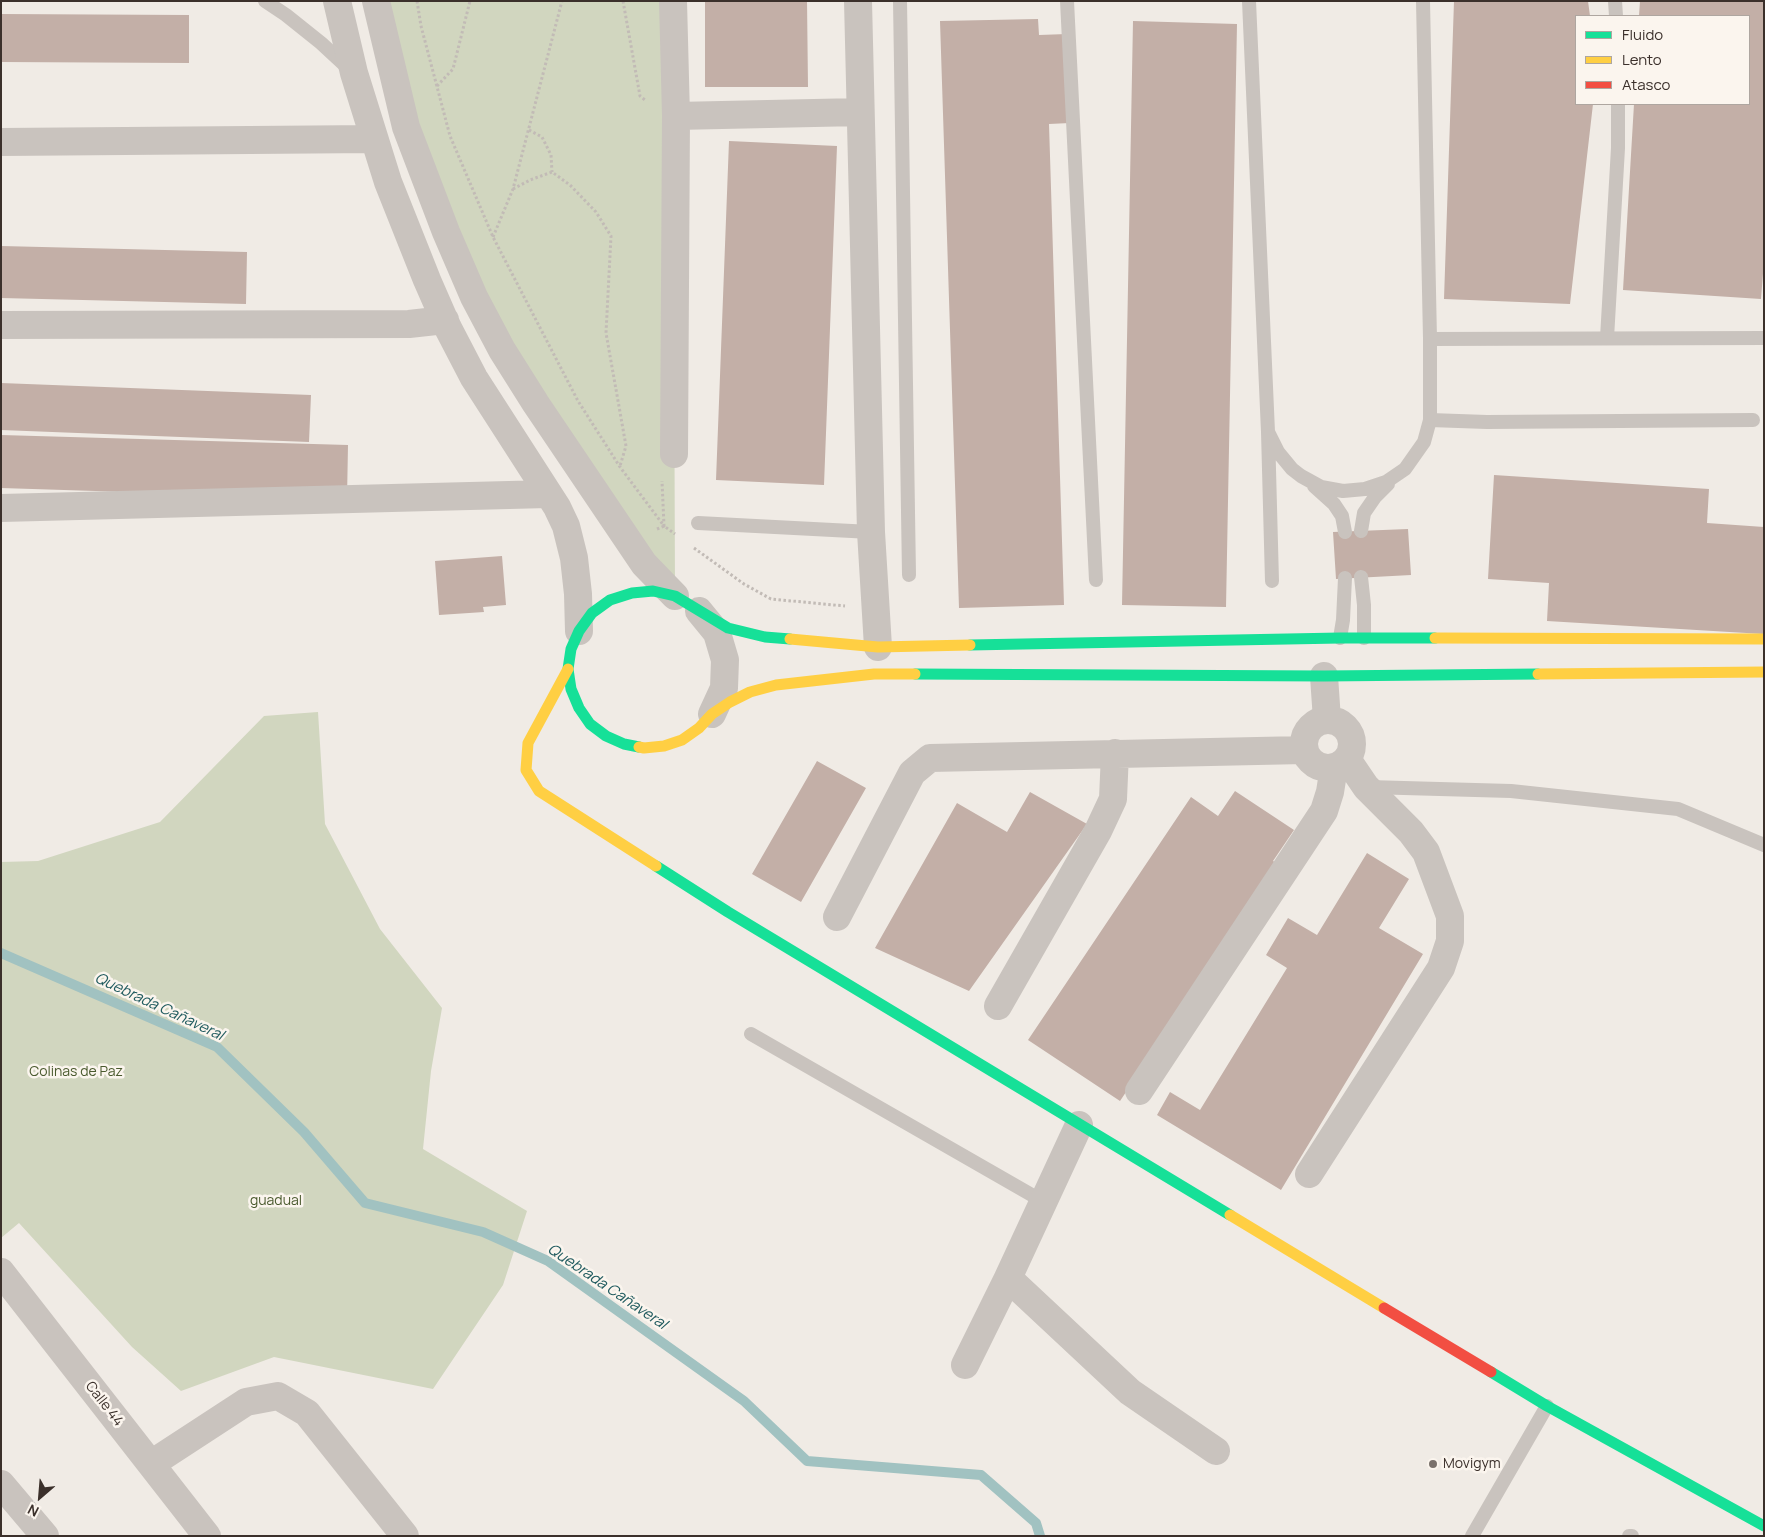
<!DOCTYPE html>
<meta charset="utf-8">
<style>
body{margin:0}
#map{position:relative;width:1765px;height:1537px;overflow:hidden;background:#f0ebe5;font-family:Manrope,sans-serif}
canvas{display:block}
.frame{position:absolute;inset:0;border:2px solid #3b302b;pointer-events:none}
.legend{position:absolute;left:1575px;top:15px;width:175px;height:90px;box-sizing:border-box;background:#fbf5ee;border:1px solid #aea6a0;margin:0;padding:6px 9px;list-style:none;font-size:15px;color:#3b302b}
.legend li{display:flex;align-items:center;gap:10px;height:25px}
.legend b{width:25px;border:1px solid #aea6a0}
.north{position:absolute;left:15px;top:1472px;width:50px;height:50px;-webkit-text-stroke:4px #fbf5ee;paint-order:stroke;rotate:207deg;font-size:14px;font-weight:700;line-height:20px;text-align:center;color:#3b302b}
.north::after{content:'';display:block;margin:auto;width:18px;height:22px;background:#3b302b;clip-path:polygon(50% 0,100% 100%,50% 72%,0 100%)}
</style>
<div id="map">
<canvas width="1765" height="1537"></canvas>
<div class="frame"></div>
<ul class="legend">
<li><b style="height:6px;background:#16e098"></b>Fluido</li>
<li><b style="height:6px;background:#ffcf43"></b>Lento</li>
<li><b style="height:6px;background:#f24e42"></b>Atasco</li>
</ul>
<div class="north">N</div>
</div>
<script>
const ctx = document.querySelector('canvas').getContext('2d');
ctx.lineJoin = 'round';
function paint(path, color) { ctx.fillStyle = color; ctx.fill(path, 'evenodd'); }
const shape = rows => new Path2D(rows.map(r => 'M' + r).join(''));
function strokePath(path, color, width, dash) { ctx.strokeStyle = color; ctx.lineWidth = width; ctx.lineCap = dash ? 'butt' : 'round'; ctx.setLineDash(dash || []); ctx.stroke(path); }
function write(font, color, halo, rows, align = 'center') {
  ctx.font = font + ' Manrope,sans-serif'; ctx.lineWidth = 5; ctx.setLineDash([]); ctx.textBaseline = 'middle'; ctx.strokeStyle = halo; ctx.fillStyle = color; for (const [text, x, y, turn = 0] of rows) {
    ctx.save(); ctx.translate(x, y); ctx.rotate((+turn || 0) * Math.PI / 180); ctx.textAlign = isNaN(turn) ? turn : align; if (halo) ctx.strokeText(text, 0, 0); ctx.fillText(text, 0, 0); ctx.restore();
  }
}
const green = shape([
 [376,1,673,1,675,596,474,297],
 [318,712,325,824,380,929,442,1008,431,1071,423,1149,527,1211,503,1285,433,1389,274,1357,181,1391,132,1347,19,1223,1,1238,1,862,38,861,160,822,264,716]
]);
const stream = shape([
 [1,953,217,1047,304,1132,365,1203,483,1232,548,1261,744,1401,807,1461,981,1475,1036,1523,1040,1536]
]);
const building = shape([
 [705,1,807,1,808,87,705,87],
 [1454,1,1588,1,1590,16,1576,16,1576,104,1593,104,1570,304,1444,299],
 [1640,1,1764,1,1764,261,1761,299,1623,290,1634,104,1749,104,1749,16,1639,16],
 [1,14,189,15,189,63,1,62],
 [1038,19,1039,35,1067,34,1070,123,1049,124,1064,605,959,608,940,21],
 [1133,21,1237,24,1226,607,1122,605],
 [729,141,837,146,824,485,716,480],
 [1,246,247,252,246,304,1,298],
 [1,383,311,395,309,442,1,430],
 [1,435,348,445,347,499,1,488],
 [1494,475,1709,489,1707,523,1764,527,1763,634,1547,621,1549,583,1488,579],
 [1408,529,1411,575,1336,579,1333,532],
 [502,556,506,605,483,607,484,612,439,615,435,561],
 [817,761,866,788,801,902,752,874],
 [1235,791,1294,830,1273,861,1278,864,1120,1101,1028,1040,1191,797,1218,816],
 [1030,792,1087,824,969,991,875,948,957,803,1007,832],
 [1367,853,1409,879,1379,928,1423,954,1281,1190,1157,1115,1170,1092,1200,1110,1287,968,1266,955,1288,918,1317,935]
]);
const path = shape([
 [417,1,421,26,450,136,493,237,578,401,620,467,664,526,662,481],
 [623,1,640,96,645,100],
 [437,86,453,69,470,1],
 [529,130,542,137,551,155,552,172],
 [513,189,530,180,552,172,570,185,596,212,611,236,606,333,626,446,620,466],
 [493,237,513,189,562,1],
 [657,529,664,526,675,534],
 [694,548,744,584,771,599,845,606]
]);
const lane = shape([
 [265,1,286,15,321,43,348,68],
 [900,1,909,575],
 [1067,1,1096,580],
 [1249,1,1268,432,1272,581],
 [1615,1,1616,16],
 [1607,338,1618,148,1618,104],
 [1430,339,1764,338],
 [1430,420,1487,422,1753,420],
 [1268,432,1278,452,1292,469,1301,476,1321,487,1343,491,1365,489,1386,482,1405,469,1424,442,1430,420,1430,339,1423,1],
 [1314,486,1334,504,1342,516,1345,532],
 [698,523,871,532],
 [1361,531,1364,513,1375,497,1388,484],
 [1361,577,1364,605,1364,638],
 [1340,638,1343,620,1345,578],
 [1368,787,1511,791,1678,809,1764,845],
 [751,1034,1044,1202],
 [1472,1536,1547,1406],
 [1629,1536,1632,1536]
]);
const street = shape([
 [337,1,354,73,388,182,427,280,448,328,474,378,557,507,566,526,574,558,578,594,579,631],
 [376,1,406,127,446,232,474,297,502,350,536,404,644,564,675,596],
 [673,1,676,116,674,454],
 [858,1,871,532,878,647],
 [676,116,860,112],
 [1,142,374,139],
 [1,325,409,324,445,320],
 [1,508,548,494],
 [699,611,717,633,725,660,724,688,712,714],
 [1324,676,1327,720],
 '1304 744a24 24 0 1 1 48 0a24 24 0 1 1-48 0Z',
 [837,917,912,773,930,758,1304,750],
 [998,1006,1098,831,1113,799,1115,753],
 [1139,1091,1324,811,1330,792,1334,767],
 [1079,1125,1008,1278,1130,1392,1216,1451],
 [1309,1174,1441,968,1450,941,1450,916,1426,852,1411,832,1366,787,1347,759],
 [1,1272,207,1536],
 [965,1365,1008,1278],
 [151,1464,246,1402,278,1396,307,1413,405,1536],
 [1,1484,45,1536]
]);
const fast = shape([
 [970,645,1340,638,1435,638],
 [915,674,1324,676,1538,674],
 [639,747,624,744,606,736,590,724,579,708,571,689,568,669,571,649,579,631,592,613,610,600,632,593,653,591,675,596,728,628,765,637,790,639],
 [656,866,728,912,1230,1215],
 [1491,1372,1547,1406,1764,1526]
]);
const slow = shape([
 [1435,638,1764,639],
 [790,639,878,647,970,645],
 [568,669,528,743,526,770,539,791,656,866],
 [1538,674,1764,672],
 [639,747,644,748,664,746,682,740,699,728,712,714,730,702,750,692,776,685,874,674,915,674],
 [1230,1215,1384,1308]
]);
const jam = shape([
 [1384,1308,1491,1372]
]);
const markers = [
 [1433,1464,5,"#7a716c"]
];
const parkNames = [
 ["Colinas de Paz",76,1072],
 ["guadual",276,1201]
];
const streetNames = [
 ["Calle 44",104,1404,52]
];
const poiNames = [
 ["Movigym",1443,1464]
];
const waterNames = [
 ["Quebrada Cañaveral",159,1007,25],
 ["Quebrada Cañaveral",607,1287,34]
];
paint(green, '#d1d6bf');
strokePath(stream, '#a1c2c1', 10);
paint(building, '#c3afa7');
strokePath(path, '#c2bbb6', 3, [2.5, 2.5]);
strokePath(lane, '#c9c3be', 14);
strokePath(street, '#c9c3be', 28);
strokePath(fast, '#16e098', 11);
strokePath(slow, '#ffcf43', 11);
strokePath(jam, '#f24e42', 11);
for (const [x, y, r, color] of markers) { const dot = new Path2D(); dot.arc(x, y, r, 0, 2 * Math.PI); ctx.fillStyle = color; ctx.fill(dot); strokePath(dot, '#fbf5ee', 2); }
write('14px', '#4a5a2e', '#fbf5ee', parkNames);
write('14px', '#3b302b', '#fbf5ee', streetNames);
write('14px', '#3b302b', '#fbf5ee', poiNames, 'left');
write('italic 15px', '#1f5a5e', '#fbf5ee', waterNames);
</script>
